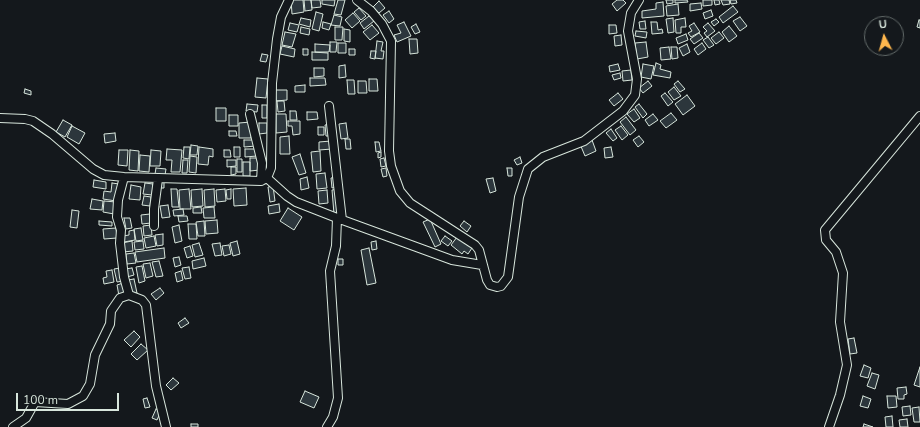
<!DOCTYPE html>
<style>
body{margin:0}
#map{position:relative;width:920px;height:427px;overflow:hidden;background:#14181c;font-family:"Nunito Sans",sans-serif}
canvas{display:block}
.north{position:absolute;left:864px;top:16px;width:40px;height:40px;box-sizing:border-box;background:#14181c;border:1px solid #626a69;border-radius:50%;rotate:354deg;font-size:11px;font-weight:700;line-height:16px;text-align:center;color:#d8e6dc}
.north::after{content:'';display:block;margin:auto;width:14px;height:18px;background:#ffb74d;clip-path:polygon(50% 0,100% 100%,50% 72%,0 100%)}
.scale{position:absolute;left:16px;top:393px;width:103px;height:18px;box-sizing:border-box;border:2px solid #d8e6dc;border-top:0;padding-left:5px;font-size:12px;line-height:14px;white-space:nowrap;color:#d8e6dc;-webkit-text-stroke:3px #14181c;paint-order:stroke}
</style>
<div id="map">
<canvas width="920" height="427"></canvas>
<div class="north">U</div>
<div class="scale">100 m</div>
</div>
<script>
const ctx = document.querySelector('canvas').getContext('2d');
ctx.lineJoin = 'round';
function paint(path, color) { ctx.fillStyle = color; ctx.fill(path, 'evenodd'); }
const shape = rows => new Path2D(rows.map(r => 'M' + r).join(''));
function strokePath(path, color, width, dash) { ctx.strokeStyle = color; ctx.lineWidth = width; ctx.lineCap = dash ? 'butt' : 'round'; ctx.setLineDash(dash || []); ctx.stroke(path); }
const building = shape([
 [291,0,303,0,304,12,292,14,291,0],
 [304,0,311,0,312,10,305,11,304,0],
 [311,0,320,0,321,7,312,8,311,0],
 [322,0,335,0,334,6,322,4,322,0],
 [338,0,345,0,341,15,334,14,338,0],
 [617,0,623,0,626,3,617,11,612,4,617,0],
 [666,0,673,0,673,3,667,4,666,0],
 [675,0,687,0,688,2,675,3,675,0],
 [703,0,712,0,712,5,703,6,703,0],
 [714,0,719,0,720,4,715,5,714,0],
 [721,0,729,0,730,4,723,5,721,0],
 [730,0,736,0,737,3,731,4,730,0],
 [379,1,385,8,379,13,373,7,379,1],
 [663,2,664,16,642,18,642,11,656,9,656,3,663,2],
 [701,3,702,9,690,11,690,4,701,3],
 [678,4,679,15,667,16,666,6,678,4],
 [733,6,738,12,723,23,719,17,733,6],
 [359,8,366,16,361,20,354,12,359,8],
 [711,10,713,16,705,19,703,13,711,10],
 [389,11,394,19,389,23,383,15,389,11],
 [316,12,323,14,319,31,312,29,316,12],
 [353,13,360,21,352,28,345,20,353,13],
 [334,15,342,17,340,26,331,25,334,15],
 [369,16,374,21,364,29,360,23,369,16],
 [740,17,747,26,740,31,733,21,740,17],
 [301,18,311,20,310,27,299,24,301,18],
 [673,18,674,32,668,33,666,19,673,18],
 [685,18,686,27,681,27,681,33,676,33,675,20,685,18],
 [716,19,719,22,714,26,711,22,716,19],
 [919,20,920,20,920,28,917,27,919,20],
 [645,21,646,29,640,29,639,22,645,21],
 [323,22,331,24,329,30,322,28,323,22],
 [404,22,411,36,397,42,394,35,401,33,397,25,404,22],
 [651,22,657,22,658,30,662,29,663,33,652,34,651,22],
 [290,23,299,25,297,32,288,30,290,23],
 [694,23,700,32,691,37,688,33,692,31,689,26,694,23],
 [708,23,715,31,707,37,704,33,707,31,703,27,708,23],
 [416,24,420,32,415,34,411,27,416,24],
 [372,25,379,33,370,40,363,32,372,25],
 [609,25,616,25,617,33,609,34,609,25],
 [729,26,737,36,729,42,722,32,729,26],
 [301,27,310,29,309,35,300,33,301,27],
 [335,27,343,27,342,40,335,40,335,27],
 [344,29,350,30,350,42,344,41,344,29],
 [636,31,647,32,646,38,635,36,636,31],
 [285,32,296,34,292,47,282,45,285,32],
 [719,32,724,38,716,44,711,38,719,32],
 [699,33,703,38,694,44,690,39,699,33],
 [686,34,688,40,678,44,676,38,686,34],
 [621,35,622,45,615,46,614,36,621,35],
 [708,37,714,45,709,48,703,40,708,37],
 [409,39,417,39,418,53,410,54,409,39],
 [377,41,383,42,381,51,384,51,383,59,375,58,377,41],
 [330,42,337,42,336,52,330,52,330,42],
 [646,42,648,57,637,59,635,43,646,42],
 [338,43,346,43,346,53,338,53,338,43],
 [702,43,706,49,698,55,694,49,702,43],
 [315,44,330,45,329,52,315,52,315,44],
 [687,44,690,52,683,56,679,48,687,44],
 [282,46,295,49,294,57,280,54,282,46],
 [669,47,671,59,661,60,660,48,669,47],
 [671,47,677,47,678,58,672,59,671,47],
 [303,49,308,49,308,55,303,55,303,49],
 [349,49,355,49,355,55,349,55,349,49],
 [371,51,376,51,375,59,370,58,371,51],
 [312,52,328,53,328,60,312,60,312,52],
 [262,54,268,55,266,62,260,61,262,54],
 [656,63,661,65,660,69,671,72,670,78,653,75,656,63],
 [618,64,620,70,610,72,609,66,618,64],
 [643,64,654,66,651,79,641,77,643,64],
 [345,65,346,77,339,78,339,66,345,65],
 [314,68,324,68,324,76,314,77,314,68],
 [631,70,632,80,623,81,622,71,631,70],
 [620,73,621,78,614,80,612,75,620,73],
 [257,78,268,79,266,98,255,97,257,78],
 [310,78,325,78,326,85,310,86,310,78],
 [369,79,377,79,378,91,369,91,369,79],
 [347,80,354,80,355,94,348,94,347,80],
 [358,81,366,81,367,93,358,93,358,81],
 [648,81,652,86,643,93,639,88,648,81],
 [678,81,685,89,680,92,674,84,678,81],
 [305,85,305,92,295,92,295,86,305,85],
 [674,87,681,96,674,100,668,92,674,87],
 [25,89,31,91,31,95,24,93,25,89],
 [275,90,287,90,287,100,276,101,275,90],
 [618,93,623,99,614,106,609,100,618,93],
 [665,93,673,102,668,106,661,96,665,93],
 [687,95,695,106,683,115,675,104,687,95],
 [277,101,284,101,285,111,278,112,277,101],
 [247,104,258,105,257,112,246,111,247,104],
 [639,104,647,114,643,118,635,107,639,104],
 [262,105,267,105,267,118,262,118,262,105],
 [216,108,226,108,226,121,216,121,216,108],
 [634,109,640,118,634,122,627,114,634,109],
 [290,111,296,111,297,120,290,120,290,111],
 [307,112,317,112,318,119,307,120,307,112],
 [671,113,677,120,666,128,660,121,671,113],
 [276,114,286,114,287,132,276,133,276,114],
 [653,114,658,120,649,126,645,120,653,114],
 [229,115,238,115,238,126,229,126,229,115],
 [626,117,636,130,630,135,620,122,626,117],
 [63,120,72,125,65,137,56,132,63,120],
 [288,121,300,121,300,134,293,135,292,126,288,126,288,121],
 [251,122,251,138,239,138,239,123,251,122],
 [259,123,267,123,267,133,259,134,259,123],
 [346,123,348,138,341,139,339,124,346,123],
 [330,124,330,136,326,136,325,125,330,124],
 [72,126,85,133,79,144,67,137,72,126],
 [621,126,628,135,622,140,615,130,621,126],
 [318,127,324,127,324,135,318,135,318,127],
 [611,129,617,138,613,141,606,133,611,129],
 [229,131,236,131,237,136,229,136,229,131],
 [115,133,116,141,105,143,104,134,115,133],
 [289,136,290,154,280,154,280,137,289,136],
 [639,136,644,142,638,147,633,140,639,136],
 [345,139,350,139,351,149,346,149,345,139],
 [244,140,255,140,256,146,244,147,244,140],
 [592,140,596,151,585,156,580,144,592,140],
 [331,141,332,149,319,150,319,142,331,141],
 [375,142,379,142,381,151,376,152,375,142],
 [191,145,198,146,197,155,190,155,191,145],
 [184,147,190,147,189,159,183,158,184,147],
 [199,147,213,149,213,157,209,156,208,165,198,164,199,147],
 [234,147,240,147,240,157,234,157,234,147],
 [611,147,613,157,605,158,604,148,611,147],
 [167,149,182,150,180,172,171,172,172,160,166,160,167,149],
 [245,149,257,149,257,156,245,157,245,149],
 [119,150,128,150,127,166,118,165,119,150],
 [130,150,139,151,138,171,129,170,130,150],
 [151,150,161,151,160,166,150,166,151,150],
 [224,150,230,150,231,157,224,157,224,150],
 [320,151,321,171,313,172,311,152,320,151],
 [381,152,381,157,378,158,378,153,381,152],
 [300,154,306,173,299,175,292,157,300,154],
 [140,155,150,156,149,172,139,171,140,155],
 [190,156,197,157,196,173,189,172,190,156],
 [520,157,522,163,517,165,514,160,520,157],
 [250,158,260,158,260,170,250,171,250,158],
 [384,158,386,166,381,167,380,159,384,158],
 [237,159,242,159,242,172,237,172,237,159],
 [183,160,188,160,187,173,182,173,183,160],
 [227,160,236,160,236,166,227,167,227,160],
 [243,162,250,162,250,176,243,176,243,162],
 [231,167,236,167,236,174,231,175,231,167],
 [156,168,166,169,165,175,155,174,156,168],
 [386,168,387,176,383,177,381,169,386,168],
 [507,168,512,168,512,176,508,176,507,168],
 [325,173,327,188,317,189,316,174,325,173],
 [307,177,309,188,301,190,300,179,307,177],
 [336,177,337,187,332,188,331,178,336,177],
 [493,178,496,191,490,193,486,179,493,178],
 [94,180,106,182,106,189,93,187,94,180],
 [156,181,164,181,164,188,156,188,156,181],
 [112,183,119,184,116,201,103,199,104,191,111,192,112,183],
 [145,183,153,184,152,195,143,194,145,183],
 [131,185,141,187,140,200,129,199,131,185],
 [273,186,275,201,270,202,268,187,273,186],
 [246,188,247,205,234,206,233,189,246,188],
 [171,189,177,189,179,207,172,207,171,189],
 [189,189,191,209,180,209,179,190,189,189],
 [202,189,203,206,192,207,191,190,202,189],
 [214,189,215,206,205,207,204,190,214,189],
 [225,189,226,201,217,202,216,190,225,189],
 [231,189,231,199,227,199,226,190,231,189],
 [338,189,340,213,334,214,332,190,338,189],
 [327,190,328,203,319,204,318,191,327,190],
 [144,196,151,197,150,206,142,205,144,196],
 [92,199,103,201,102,210,90,209,92,199],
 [104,201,116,202,114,214,103,212,104,201],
 [279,204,280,212,269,214,268,206,279,204],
 [168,205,170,217,162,218,160,206,168,205],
 [201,207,202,213,193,213,193,208,201,207],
 [214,207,215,218,204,218,203,208,214,207],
 [288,208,302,217,294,230,280,221,288,208],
 [183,209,184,215,174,216,173,210,183,209],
 [72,210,79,211,77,228,70,227,72,210],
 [150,214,151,223,142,224,141,215,150,214],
 [178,216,187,216,188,221,179,222,178,216],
 [124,218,130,218,132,228,126,229,124,218],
 [430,219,441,244,435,247,423,222,430,219],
 [217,220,218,233,206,234,205,221,217,220],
 [99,221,112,222,112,226,99,225,99,221],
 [204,221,205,236,198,236,196,222,204,221],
 [464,221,471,226,467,232,460,226,464,221],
 [188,224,196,224,197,239,189,239,188,224],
 [151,225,152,235,144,236,143,226,151,225],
 [179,225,182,241,175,243,172,227,179,225],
 [116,228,117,238,104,239,103,229,116,228],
 [141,228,143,240,136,241,134,229,141,228],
 [134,230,135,240,124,242,123,236,129,235,129,231,134,230],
 [163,234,163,245,157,246,155,235,163,234],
 [154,236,156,246,146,248,144,238,154,236],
 [445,236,452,241,448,246,441,241,445,236],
 [457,237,472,248,468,254,464,251,462,254,451,245,457,237],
 [132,241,133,251,123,252,122,243,132,241],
 [143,241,144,249,135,250,134,242,143,241],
 [237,241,240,254,233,256,230,243,237,241],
 [376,241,377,249,372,250,371,242,376,241],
 [199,243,203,255,195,257,192,245,199,243],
 [220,243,222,255,215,256,212,244,220,243],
 [229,245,231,254,224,256,222,246,229,245],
 [190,246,193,256,187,258,184,248,190,246],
 [164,248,165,258,137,262,135,252,164,248],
 [369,248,376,283,367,285,361,250,369,248],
 [134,253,136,263,127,264,126,254,134,253],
 [179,257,181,265,175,267,173,258,179,257],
 [204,258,206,266,193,269,192,261,204,258],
 [338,259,343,259,343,265,338,265,338,259],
 [159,261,163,276,156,277,152,262,159,261],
 [150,263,153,276,146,278,143,264,150,263],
 [142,266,145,281,139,283,136,267,142,266],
 [189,267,191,278,185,279,182,268,189,267],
 [120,268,123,281,117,282,114,269,120,268],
 [132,268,134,275,127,277,125,269,132,268],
 [112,270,114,282,104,284,103,278,107,277,106,271,112,270],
 [181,271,183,280,177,282,175,273,181,271],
 [134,279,137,293,131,294,128,280,134,279],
 [123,283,126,294,119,296,117,285,123,283],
 [160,288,164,293,156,300,151,294,160,288],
 [185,318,189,323,181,328,178,323,185,318],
 [134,331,140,337,131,347,124,340,134,331],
 [854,338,857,353,850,354,848,339,854,338],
 [141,344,148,350,137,360,131,354,141,344],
 [864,365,871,368,868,378,860,376,864,365],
 [920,367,920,387,914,385,920,367],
 [872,373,879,375,875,389,867,386,872,373],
 [173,378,179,383,171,390,166,385,173,378],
 [906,387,907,394,904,395,904,399,898,399,897,388,906,387],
 [305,391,319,397,314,408,300,402,305,391],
 [863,396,871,399,868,408,860,406,863,396],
 [887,396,896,396,897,407,888,408,887,396],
 [147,398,150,407,145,408,143,399,147,398],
 [910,406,911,415,903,416,902,407,910,406],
 [919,407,920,422,914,422,912,408,919,407],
 [156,409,161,411,157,420,152,418,156,409],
 [892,416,893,427,886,427,885,417,892,416],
 [907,419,908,427,900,427,899,420,907,419],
 [191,424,198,424,198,427,191,427,191,424],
 [864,424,873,427,863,427,864,424]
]);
const minor = shape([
 [357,0,371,11,382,24,391,41,389,151,391,166,400,191,410,203,475,245,479,250,487,280,490,285,497,287,501,286,508,277,519,197,528,169,543,157,584,141,623,111,635,95,637,79,628,31,631,13,639,0],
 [329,106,342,220],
 [250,114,262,163,261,181],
 [0,118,25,119,33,121,52,134,93,169,104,175,124,177,261,181,267,178,271,168,272,83,277,39,281,17,289,0],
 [124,177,118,200,117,217,121,230,120,243,124,277,129,295,142,300,146,305,156,386,166,427],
 [267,178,287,196,296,202,337,218],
 [154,226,154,209,158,179],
 [13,427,26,418,35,402,68,404,83,396,90,384,95,355,110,324,111,311,120,298,129,295],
 [327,427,333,417,338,398,330,271,336,246,337,218,452,260,482,265],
 [829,427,840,395,847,365,840,322,843,273,836,252,826,240,825,230,920,116]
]);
paint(building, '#2c363c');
strokePath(building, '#d8e6dc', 1);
strokePath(minor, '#d8e6dc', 10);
strokePath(minor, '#14181c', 8);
</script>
